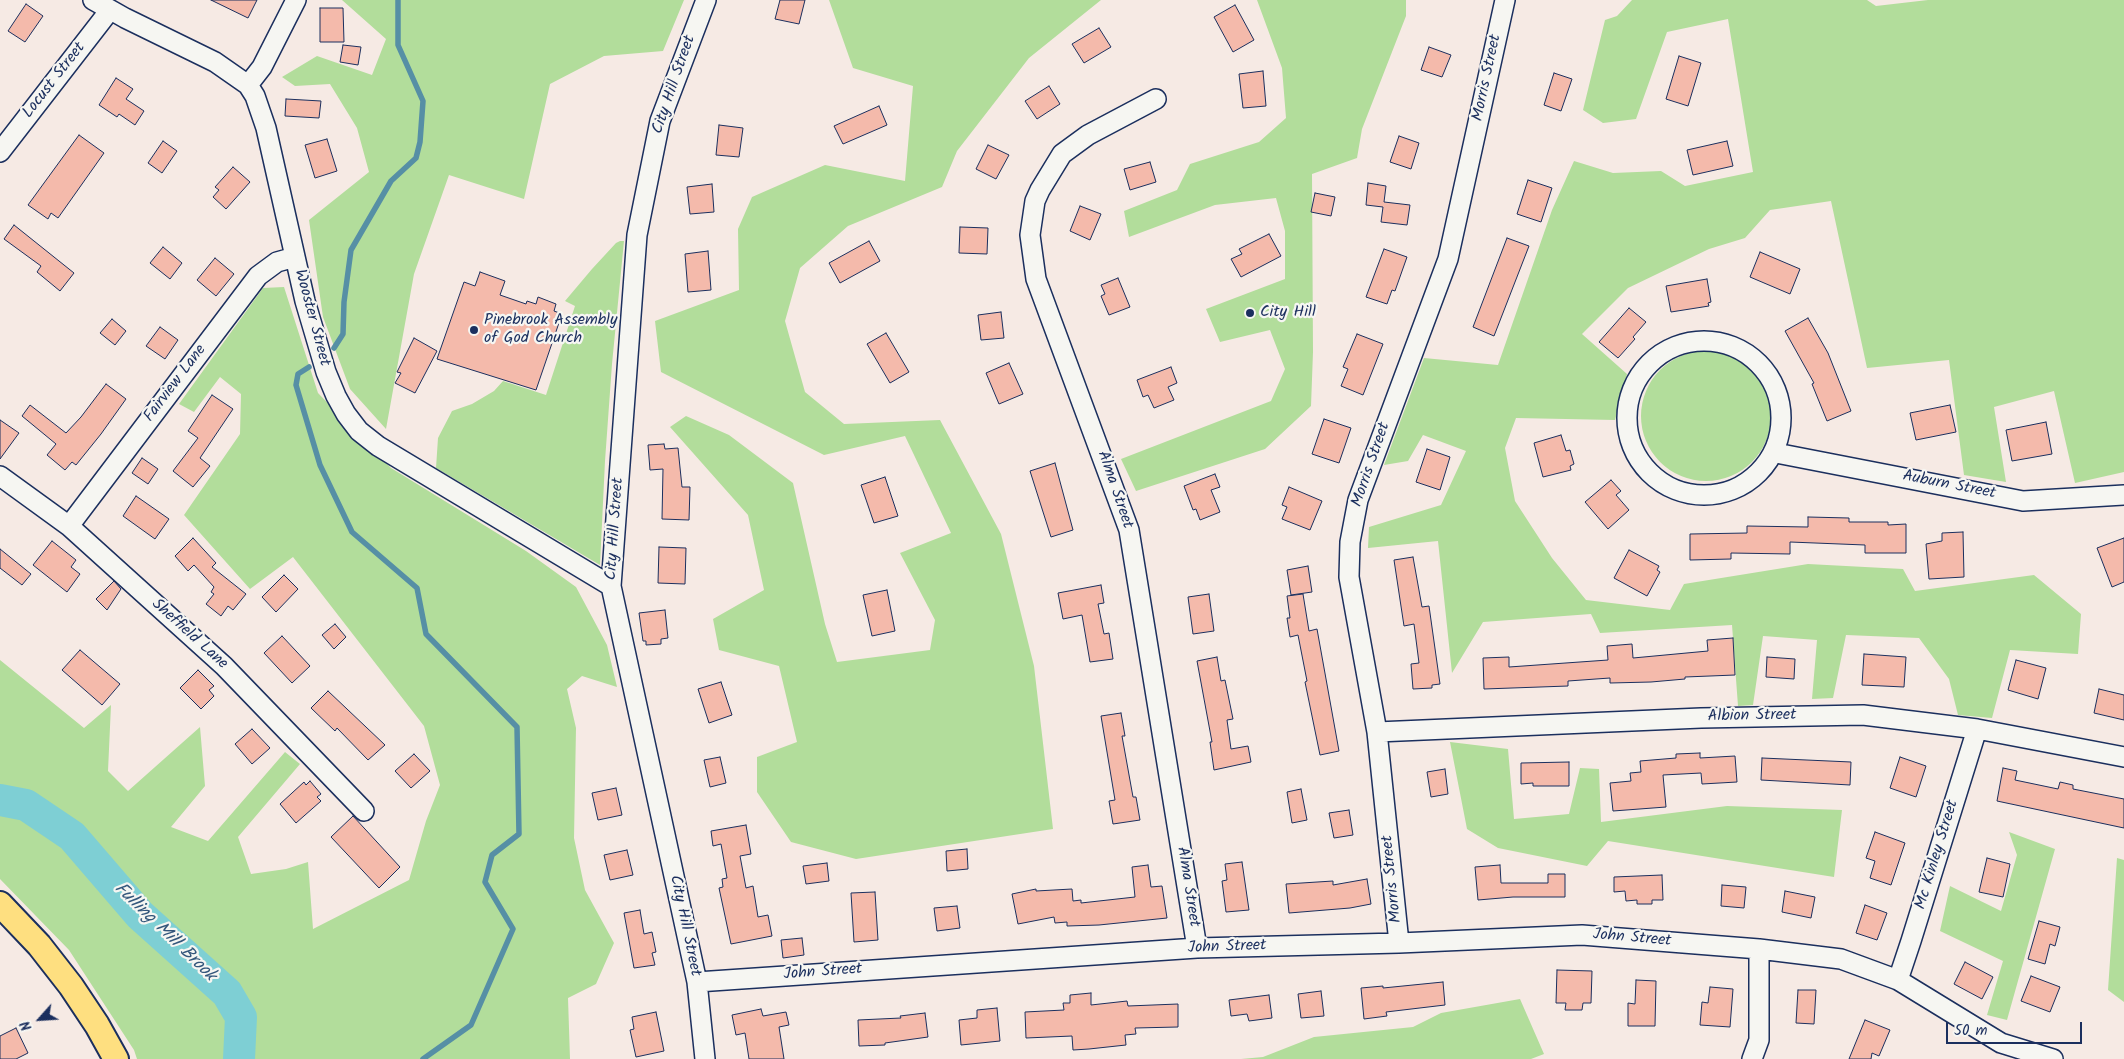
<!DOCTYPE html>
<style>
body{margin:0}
#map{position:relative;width:2124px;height:1059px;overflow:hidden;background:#f6eae4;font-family:Kalam,sans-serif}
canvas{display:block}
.north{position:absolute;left:15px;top:994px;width:50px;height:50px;-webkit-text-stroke:4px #f6f6f2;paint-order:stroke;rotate:244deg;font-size:14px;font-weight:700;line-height:20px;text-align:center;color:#1b2f5e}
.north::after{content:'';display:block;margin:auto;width:18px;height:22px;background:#1b2f5e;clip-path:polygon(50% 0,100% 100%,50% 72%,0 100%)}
.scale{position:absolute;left:1946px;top:1022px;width:136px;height:22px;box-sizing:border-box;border:2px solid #1b2f5e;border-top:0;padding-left:6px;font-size:15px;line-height:18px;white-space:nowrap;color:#1b2f5e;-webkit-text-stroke:4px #f6f6f2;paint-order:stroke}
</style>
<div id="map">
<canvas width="2124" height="1059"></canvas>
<div class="north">N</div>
<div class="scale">50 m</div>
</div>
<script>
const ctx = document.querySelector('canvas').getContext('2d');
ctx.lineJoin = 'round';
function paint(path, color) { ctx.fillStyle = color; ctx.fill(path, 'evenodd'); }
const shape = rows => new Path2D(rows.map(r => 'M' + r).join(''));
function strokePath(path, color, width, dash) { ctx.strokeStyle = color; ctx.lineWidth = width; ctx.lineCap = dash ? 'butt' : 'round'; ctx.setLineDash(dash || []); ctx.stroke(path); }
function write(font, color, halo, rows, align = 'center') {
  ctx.font = font + ' Kalam,sans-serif'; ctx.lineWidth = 4.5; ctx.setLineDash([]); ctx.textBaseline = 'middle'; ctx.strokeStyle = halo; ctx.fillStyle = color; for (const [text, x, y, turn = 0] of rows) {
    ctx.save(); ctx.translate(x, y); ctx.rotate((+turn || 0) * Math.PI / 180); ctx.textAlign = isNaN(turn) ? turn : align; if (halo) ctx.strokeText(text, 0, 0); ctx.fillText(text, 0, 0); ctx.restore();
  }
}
const green = shape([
 [342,0,684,0,663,51,604,56,550,84,524,199,449,175,414,274,386,429,350,389,323,317,309,220,369,172,357,128,330,84,295,86,282,77,317,56,372,75,386,39],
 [829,0,1101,0,1029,58,957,151,942,187,848,226,800,268,785,321,805,392,844,424,940,420,1001,534,1034,666,1053,829,856,859,791,842,757,792,757,757,797,742,779,666,719,650,713,619,764,590,748,515,670,427,686,416,729,435,793,483,825,624,837,662,930,650,935,620,900,553,951,533,905,436,824,455,661,372,655,321,739,290,738,229,752,197,825,165,905,181,913,86,853,68],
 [1257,0,1406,0,1406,16,1362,129,1357,158,1312,174,1313,352,1311,406,1265,449,1136,491,1121,459,1271,401,1285,369,1270,330,1220,342,1206,309,1285,279,1285,231,1276,198,1215,205,1129,237,1124,211,1177,190,1190,164,1259,142,1286,118,1282,68],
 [1632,0,1867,0,1876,6,1928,0,2124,0,2124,472,2075,483,2054,391,1994,407,2006,482,1964,475,1949,360,1867,368,1831,201,1770,210,1745,238,1709,249,1628,288,1582,334,1627,374,1615,420,1516,418,1505,448,1515,501,1552,558,1586,600,1670,610,1684,584,1808,564,1903,569,1915,591,2034,575,2081,614,2078,654,2010,650,1992,718,1958,715,1949,679,1919,638,1846,635,1833,698,1812,699,1817,640,1763,636,1753,705,1738,706,1732,625,1600,633,1591,614,1483,622,1452,673,1438,541,1368,548,1369,527,1441,505,1466,451,1423,435,1408,461,1384,465,1424,358,1498,365,1552,210,1574,161,1613,173,1661,171,1685,186,1753,172,1728,19,1667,32,1636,119,1603,123,1583,110,1605,20,1617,16],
 [620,241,624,241,612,364,605,461,600,565,436,468,438,438,452,411,472,404,494,391,503,381,546,395,575,306,565,301,592,269,616,243],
 [284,287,318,393,391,468,526,551,576,587,607,645,617,687,582,676,567,689,576,728,574,838,585,890,614,943,596,984,568,998,570,1059,137,1059,134,1050,69,950,0,879,0,660,84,728,111,705,108,771,128,791,200,727,205,786,171,827,208,841,285,752,300,764,238,837,251,874,286,869,308,862,313,929,409,880,426,821,440,785,424,726,293,557,250,589,184,515,240,434,241,394,220,377,194,412,179,404,263,288],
 '1641 416a65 65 0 1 1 130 0a65 65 0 1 1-130 0Z',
 [1450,742,1508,749,1514,819,1569,814,1580,768,1599,769,1601,822,1727,806,1842,810,1834,877,1608,841,1587,866,1498,848,1467,829],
 [2009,832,2055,849,2007,1020,1987,1015,2003,961,1940,931,1950,886,2001,911,2017,855],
 [2117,858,2124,860,2124,1002,2108,990],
 [1520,999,1544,1054,1531,1059,1241,1059,1263,1057,1314,1037,1413,1027,1441,1013]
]);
const stream = shape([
 [334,348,343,334,344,302,351,250,391,181,416,158,420,142,423,101,398,45,398,0],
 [309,367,298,374,296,385,320,465,352,532,417,588,426,634,517,727,519,834,492,855,485,882,513,929,471,1025,423,1059]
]);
const river = shape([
 [0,800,26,805,72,836,140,915,227,993,241,1017,239,1059]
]);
const building = shape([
 [211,0,257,0,248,18,211,0],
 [780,0,805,0,799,24,775,19,780,0],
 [26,4,43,16,25,42,8,31,26,4],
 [1235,5,1254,40,1233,52,1214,17,1235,5],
 [320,8,343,8,344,42,320,42,320,8],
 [1099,28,1111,47,1084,63,1072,44,1099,28],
 [343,45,361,47,358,65,340,62,343,45],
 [1429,47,1451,55,1442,77,1421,70,1429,47],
 [1679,56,1701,63,1688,106,1666,99,1679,56],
 [1263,71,1266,106,1243,108,1239,74,1263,71],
 [1554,73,1572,79,1561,111,1544,105,1554,73],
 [116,78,133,89,126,99,144,111,135,125,119,114,117,117,99,105,116,78],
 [1049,86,1060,104,1037,119,1025,101,1049,86],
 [286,99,321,101,319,118,285,116,286,99],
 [879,106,887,125,843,144,834,126,879,106],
 [719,125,743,128,739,157,716,155,719,125],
 [79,135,104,153,58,218,51,213,48,219,28,205,79,135],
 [1399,136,1419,143,1411,169,1390,162,1399,136],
 [327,139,337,171,315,178,305,145,327,139],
 [163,141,177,151,162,173,148,163,163,141],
 [1727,141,1733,166,1693,175,1687,150,1727,141],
 [988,145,1009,155,996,179,976,169,988,145],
 [1150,162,1156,182,1130,190,1124,169,1150,162],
 [233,167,250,182,226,209,213,197,219,190,215,187,233,167],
 [1528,180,1552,188,1541,222,1517,214,1528,180],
 [1368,183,1386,186,1384,202,1410,205,1407,225,1381,222,1383,207,1366,205,1368,183],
 [712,184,714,212,690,214,687,187,712,184],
 [1315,193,1335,197,1331,216,1311,212,1315,193],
 [1080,206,1101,214,1090,240,1070,231,1080,206],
 [14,225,74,273,60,291,37,272,41,266,4,239,14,225],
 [960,227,988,228,987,254,959,253,960,227],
 [1269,234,1281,256,1241,277,1231,259,1242,254,1239,249,1269,234],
 [1507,238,1529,246,1494,336,1473,327,1507,238],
 [869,241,880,261,840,283,829,263,869,241],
 [163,247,182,263,170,279,150,263,163,247],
 [1384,249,1407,257,1395,291,1392,290,1387,304,1366,297,1384,249],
 [708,251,711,290,688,292,685,254,708,251],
 [1760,252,1800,269,1790,294,1750,277,1760,252],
 [215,258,234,274,216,296,197,280,215,258],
 [480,272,505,281,500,295,526,304,527,301,536,304,538,297,556,304,554,311,562,314,536,390,437,359,464,282,475,286,480,272],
 [1118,278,1130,307,1109,315,1101,296,1105,294,1101,285,1118,278],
 [1707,279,1711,302,1708,303,1709,306,1671,312,1666,286,1707,279],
 [1629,308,1646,322,1633,337,1635,339,1618,358,1599,342,1629,308],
 [1001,312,1004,338,981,340,978,315,1001,312],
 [1808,318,1828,353,1851,411,1827,421,1812,384,1814,383,1785,331,1808,318],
 [112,319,126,331,115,345,100,333,112,319],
 [160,327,178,340,165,359,146,346,160,327],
 [886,333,909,372,890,383,867,344,886,333],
 [1357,334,1383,344,1363,395,1341,386,1348,369,1343,367,1357,334],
 [414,338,437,351,415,393,395,383,401,373,397,372,414,338],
 [1009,363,1023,394,999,404,986,373,1009,363],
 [1171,367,1177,383,1168,387,1174,400,1154,408,1148,395,1143,397,1137,380,1171,367],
 [106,384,126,399,101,434,76,465,72,462,65,470,47,455,56,444,22,416,30,405,66,433,81,417,106,384],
 [212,395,233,409,200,458,210,466,193,487,173,471,198,438,188,431,212,395],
 [1950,405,1956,432,1916,440,1910,413,1950,405],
 [1324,419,1351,428,1339,463,1312,454,1324,419],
 [0,420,19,433,0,459,0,420],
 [2046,422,2052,454,2012,461,2006,430,2046,422],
 [1561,435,1566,451,1570,450,1574,464,1570,466,1571,470,1543,477,1534,443,1561,435],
 [664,444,665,449,678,448,682,487,690,487,689,520,662,519,663,469,650,470,648,445,664,444],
 [1427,449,1450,457,1440,490,1416,482,1427,449],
 [142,458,158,469,148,484,132,473,142,458],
 [1055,463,1073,530,1051,537,1030,471,1055,463],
 [1215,474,1220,487,1211,490,1220,512,1200,520,1196,509,1193,510,1184,486,1215,474],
 [885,477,898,516,874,523,861,485,885,477],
 [1611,480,1621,491,1616,495,1629,510,1608,529,1585,502,1611,480],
 [1289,487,1322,501,1310,530,1282,519,1287,507,1282,505,1289,487],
 [136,496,169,519,155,539,123,516,136,496],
 [1808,517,1849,518,1849,522,1888,522,1888,525,1906,524,1906,553,1865,553,1865,545,1790,542,1790,554,1731,553,1731,559,1690,560,1690,534,1747,533,1747,526,1808,527,1808,517],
 [1963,532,1964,577,1929,579,1926,544,1942,541,1942,533,1963,532],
 [193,538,216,563,212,567,246,594,233,610,228,606,221,616,206,604,214,594,211,592,214,587,194,565,188,571,175,556,193,538],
 [2124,538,2124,582,2112,587,2097,548,2124,538],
 [52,541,76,560,71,567,80,574,67,592,33,565,52,541],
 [659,547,686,548,685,584,658,583,659,547],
 [0,549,31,574,22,585,0,568,0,549],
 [1629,550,1659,566,1657,570,1660,572,1647,596,1614,578,1629,550],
 [1413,557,1422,607,1429,606,1440,684,1432,685,1432,688,1413,689,1411,664,1419,663,1414,624,1404,626,1394,560,1413,557],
 [1308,566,1312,592,1291,595,1287,570,1308,566],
 [284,575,298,589,276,612,262,597,284,575],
 [114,581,121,589,107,610,96,599,114,581],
 [1101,585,1104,603,1098,604,1104,634,1109,633,1113,659,1090,662,1082,615,1063,619,1058,593,1101,585],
 [887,590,895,631,872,636,863,595,887,590],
 [1209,594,1214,631,1193,634,1188,597,1209,594],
 [1303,594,1309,631,1317,629,1339,751,1320,755,1305,682,1307,681,1298,635,1290,637,1287,618,1290,618,1287,596,1303,594],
 [665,610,668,638,661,639,661,644,646,645,646,641,643,641,639,613,665,610],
 [335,624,346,637,334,649,322,635,335,624],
 [282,636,310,666,292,683,264,653,282,636],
 [1733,638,1735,675,1685,677,1685,679,1651,682,1610,683,1610,678,1568,681,1568,686,1484,689,1483,658,1509,657,1509,667,1608,660,1607,646,1632,644,1633,658,1708,651,1707,640,1733,638],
 [80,650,120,684,102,705,62,670,80,650],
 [1864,654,1906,657,1904,687,1862,685,1864,654],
 [1217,657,1221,681,1225,680,1233,719,1227,720,1231,749,1248,746,1251,762,1214,770,1210,742,1212,742,1197,661,1217,657],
 [1767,657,1795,659,1794,679,1766,677,1767,657],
 [2016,660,2046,668,2038,699,2008,690,2016,660],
 [198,670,214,686,209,690,214,696,201,709,180,688,198,670],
 [721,682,732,715,709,723,698,689,721,682],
 [2099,689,2124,695,2124,720,2094,713,2099,689],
 [328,691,385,745,368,760,337,728,335,731,311,708,328,691],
 [1121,713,1125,736,1122,736,1133,797,1136,797,1140,820,1113,824,1109,801,1115,800,1101,716,1121,713],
 [252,729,270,748,252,764,235,744,252,729],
 [1700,753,1700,758,1735,756,1737,782,1702,784,1701,773,1663,775,1666,807,1613,811,1610,783,1631,781,1630,773,1641,772,1640,761,1676,758,1676,754,1700,753],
 [414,754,430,771,411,788,395,771,414,754],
 [720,757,726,783,710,787,704,760,720,757],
 [1900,757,1926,766,1916,797,1890,788,1900,757],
 [1762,758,1851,762,1850,785,1761,780,1762,758],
 [1569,762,1569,786,1533,786,1533,783,1521,784,1521,763,1569,762],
 [2003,768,2017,771,2015,780,2058,789,2060,782,2073,785,2073,789,2124,799,2124,828,1997,801,2003,768],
 [1445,769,1448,794,1431,797,1427,772,1445,769],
 [310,781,321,794,317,797,321,801,296,823,280,804,304,782,306,785,310,781],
 [616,788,622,815,598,820,592,793,616,788],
 [1301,789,1307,820,1292,823,1287,792,1301,789],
 [1349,810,1353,835,1334,838,1329,813,1349,810],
 [353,816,400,867,379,888,331,837,353,816],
 [746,825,751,854,740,856,746,888,753,886,758,917,768,915,772,936,731,944,719,888,723,887,722,879,727,878,721,844,713,846,711,831,746,825],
 [1875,832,1905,843,1891,885,1870,878,1875,861,1866,858,1875,832],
 [967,849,968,869,947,871,946,851,967,849],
 [627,850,633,875,610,880,604,855,627,850],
 [1987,858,2010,864,2003,897,1979,892,1987,858],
 [1242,862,1249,910,1226,912,1222,881,1227,880,1225,864,1242,862],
 [827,863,829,881,806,884,803,866,827,863],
 [1148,865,1151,887,1162,886,1167,918,1099,925,1067,926,1067,922,1055,923,1054,917,1018,924,1012,894,1036,889,1036,891,1072,889,1073,901,1081,900,1081,903,1135,897,1132,867,1148,865],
 [1500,865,1501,883,1548,883,1548,874,1565,874,1565,897,1513,897,1478,900,1475,867,1500,865],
 [1662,875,1663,900,1652,900,1652,904,1637,904,1637,900,1626,901,1625,891,1614,892,1614,877,1662,875],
 [1367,879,1371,904,1350,908,1289,913,1286,884,1333,881,1333,885,1367,879],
 [1722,885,1746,887,1744,908,1721,906,1722,885],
 [1785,891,1815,897,1811,918,1782,912,1785,891],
 [875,892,878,940,854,942,851,893,875,892],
 [1865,905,1887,913,1877,940,1856,933,1865,905],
 [957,906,960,928,937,931,934,908,957,906],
 [640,910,644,934,652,932,656,952,652,953,655,965,634,968,624,913,640,910],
 [2039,921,2060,927,2055,946,2050,944,2045,964,2028,959,2039,921],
 [802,938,804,955,783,958,781,940,802,938],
 [1965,962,1993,977,1982,999,1954,984,1965,962],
 [1557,970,1592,971,1591,1003,1583,1003,1582,1010,1565,1010,1566,1003,1556,1003,1557,970],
 [2031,976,2060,987,2050,1012,2021,1001,2031,976],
 [1636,980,1656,981,1655,1026,1628,1026,1628,1003,1635,1004,1636,980],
 [1443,982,1445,1005,1386,1012,1387,1016,1364,1019,1361,988,1383,986,1383,988,1443,982],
 [1710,987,1733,989,1730,1027,1700,1025,1702,1002,1708,1003,1710,987],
 [1798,990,1816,990,1814,1024,1796,1023,1798,990],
 [1321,991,1324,1016,1301,1018,1298,994,1321,991],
 [1091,993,1091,1005,1127,1001,1128,1006,1178,1004,1178,1027,1135,1028,1136,1034,1125,1035,1126,1045,1089,1049,1073,1050,1072,1036,1026,1038,1025,1012,1064,1010,1063,1003,1070,1003,1070,995,1091,993],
 [1269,995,1272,1018,1249,1021,1247,1014,1231,1016,1229,1000,1269,995],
 [997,1008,1000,1041,961,1045,959,1020,977,1018,977,1010,997,1008],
 [761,1009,763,1016,786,1012,789,1025,779,1027,784,1059,749,1059,745,1033,736,1035,732,1015,761,1009],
 [656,1012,664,1051,636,1057,630,1030,634,1029,632,1017,656,1012],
 [925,1013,928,1037,885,1043,885,1045,859,1046,858,1020,901,1018,900,1016,925,1013],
 [1865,1020,1890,1030,1879,1056,1872,1053,1871,1059,1849,1059,1865,1020],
 [16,1028,28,1053,16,1059,0,1059,0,1036,16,1028]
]);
const minor = shape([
 [93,0,125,18,215,62,248,85,255,96,266,128,305,301,326,372,336,396,346,414,359,431,378,446,611,586],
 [248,85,262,67,296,0],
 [1156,99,1088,135,1062,154,1040,190,1035,201,1030,235,1036,279,1129,530,1197,948],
 [0,152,110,10],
 '1627 418a77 77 0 1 1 154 0a77 77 0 1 1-154 0Z',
 [1776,453,2023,501,2124,495],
 [0,476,69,526,224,666,364,811],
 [69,526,258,276,277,262,295,257],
 [1377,732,1701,718,1863,715,1977,729,2124,757],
 [1399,943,1377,732,1349,577,1350,542,1358,500,1448,259,1505,0],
 [1898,980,1911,941,1977,729],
 [697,982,1197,948,1399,943,1582,935,1759,949,1841,959,1898,980,2001,1043,2053,1059],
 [705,1059,697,982,611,586,637,235,660,121,706,0],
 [1752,1059,1759,1040,1759,949]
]);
const major = shape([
 [0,904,39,945,71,986,97,1025,116,1059]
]);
const markers = [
 [1250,313,5,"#1b2f5e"],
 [474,330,5,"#1b2f5e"]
];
const streetNames = [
 ["Morris Street",1488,78,-78],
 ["Locust Street",55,81,-52],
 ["City Hill Street",675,85,-71],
 ["Wooster Street",311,318,75],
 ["Fairview Lane",176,384,-53],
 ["Morris Street",1372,465,-71],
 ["Auburn Street",1949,486,11],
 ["Alma Street",1114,490,71],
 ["City Hill Street",616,529,-86],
 ["Sheffield Lane",189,635,42],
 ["Albion Street",1752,717,-1],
 ["Mc Kinley Street",1938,855,-73],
 ["Morris Street",1393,879,-96],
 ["Alma Street",1187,887,81],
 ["City Hill Street",684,926,78],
 ["John Street",1632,939,5],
 ["John Street",1227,948,-2],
 ["John Street",823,973,-4]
];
const poiNames = [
 ["City Hill",1260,313],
 ["Pinebrook Assembly",484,321],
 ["of God Church",484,339]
];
const waterNames = [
 ["Fulling Mill Brook",164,933,44]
];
paint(green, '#b2dd9b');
strokePath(stream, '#568fa5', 5.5);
strokePath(river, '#7ecfd4', 32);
paint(building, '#f4baab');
strokePath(building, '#1b2f5e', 1);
strokePath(minor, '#1b2f5e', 22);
strokePath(major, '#1b2f5e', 28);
strokePath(minor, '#f6f6f2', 19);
strokePath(major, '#fedf80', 24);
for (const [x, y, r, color] of markers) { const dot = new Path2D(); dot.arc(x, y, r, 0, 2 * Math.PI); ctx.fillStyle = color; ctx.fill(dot); strokePath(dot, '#f6f6f2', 2); }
write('16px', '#1b2f5e', '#f6f6f2', streetNames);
write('16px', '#1b2f5e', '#f6f6f2', poiNames, 'left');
write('italic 18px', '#34577c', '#f6f6f2', waterNames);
</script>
